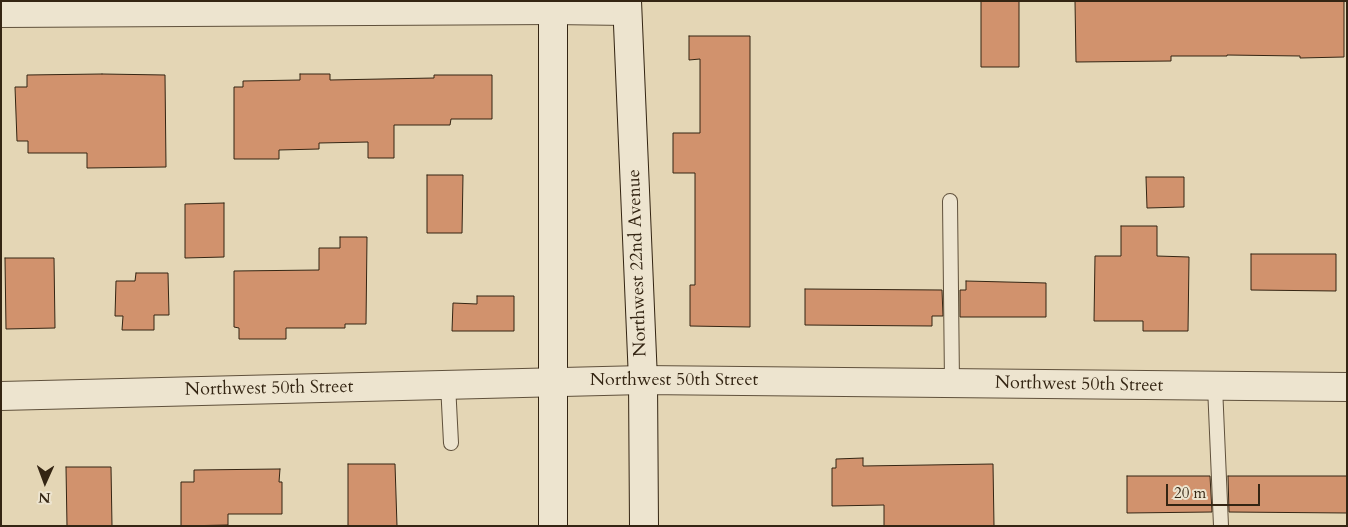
<!DOCTYPE html>
<style>
body{margin:0}
#map{position:relative;width:1348px;height:527px;overflow:hidden;background:#e4d6b5;font-family:Cardo,serif}
canvas{display:block}
.frame{position:absolute;inset:0;border:2px solid #342513;pointer-events:none}
.north{position:absolute;left:20px;top:457px;width:50px;height:50px;-webkit-text-stroke:4px #ede4cf;paint-order:stroke;rotate:182deg;font-size:14px;font-weight:700;line-height:20px;text-align:center;color:#342513}
.north::after{content:'';display:block;margin:auto;width:18px;height:22px;background:#342513;clip-path:polygon(50% 0,100% 100%,50% 72%,0 100%)}
.scale{position:absolute;left:1166px;top:484px;width:94px;height:22px;box-sizing:border-box;border:2px solid #342513;border-top:0;padding-left:6px;font-size:15px;line-height:18px;white-space:nowrap;color:#342513;-webkit-text-stroke:4px #ede4cf;paint-order:stroke}
</style>
<div id="map">
<canvas width="1348" height="527"></canvas>
<div class="frame"></div>
<div class="north">N</div>
<div class="scale">20 m</div>
</div>
<script>
const ctx = document.querySelector('canvas').getContext('2d');
ctx.lineJoin = 'round';
function paint(path, color) { ctx.fillStyle = color; ctx.fill(path, 'evenodd'); }
const shape = rows => new Path2D(rows.map(r => 'M' + r).join(''));
function strokePath(path, color, width, dash) { ctx.strokeStyle = color; ctx.lineWidth = width; ctx.lineCap = dash ? 'butt' : 'round'; ctx.setLineDash(dash || []); ctx.stroke(path); }
function write(font, color, halo, rows, align = 'center') {
  ctx.font = font + ' Cardo,serif'; ctx.lineWidth = 4.5; ctx.setLineDash([]); ctx.textBaseline = 'middle'; ctx.strokeStyle = halo; ctx.fillStyle = color; for (const [text, x, y, turn = 0] of rows) {
    ctx.save(); ctx.translate(x, y); ctx.rotate((+turn || 0) * Math.PI / 180); ctx.textAlign = isNaN(turn) ? turn : align; if (halo) ctx.strokeText(text, 0, 0); ctx.fillText(text, 0, 0); ctx.restore();
  }
}
const building = shape([
 [981,1,1019,1,1019,67,981,67,981,1],
 [1075,1,1344,1,1344,57,1300,58,1300,56,1227,55,1227,56,1171,56,1171,61,1076,62,1075,1],
 [689,36,750,36,750,327,690,326,690,285,695,285,695,173,673,173,673,133,700,133,700,59,689,60,689,36],
 [102,74,165,75,166,167,87,168,87,153,28,153,28,141,17,141,15,87,27,87,27,75,102,74],
 [300,74,330,74,330,80,434,78,434,75,492,75,492,119,451,119,450,125,394,125,394,158,368,158,368,142,319,143,319,149,279,150,279,159,234,159,234,87,243,87,243,81,300,80,300,74],
 [427,175,463,175,462,233,427,233,427,175],
 [1146,177,1184,177,1184,207,1147,208,1146,177],
 [224,203,224,257,185,258,185,204,224,203],
 [1121,226,1157,226,1157,256,1189,257,1188,331,1143,331,1143,321,1094,321,1095,256,1121,256,1121,226],
 [340,237,367,237,366,324,345,324,345,328,286,328,286,339,239,339,239,328,234,327,234,271,319,270,319,248,340,248,340,237],
 [1251,254,1336,254,1336,291,1251,290,1251,254],
 [5,258,54,258,55,328,6,329,5,258],
 [136,273,168,273,169,315,154,315,154,330,122,330,123,316,115,316,116,281,135,281,136,273],
 [966,281,1046,283,1046,317,960,317,960,290,966,290,966,281],
 [805,289,942,290,943,316,932,316,932,326,805,325,805,289],
 [477,296,514,296,514,331,452,331,453,303,477,304,477,296],
 [863,458,863,466,993,464,994,526,884,526,884,505,832,506,832,468,836,468,836,459,863,458],
 [348,464,395,464,397,526,348,526,348,464],
 [66,467,111,467,112,526,67,526,66,467],
 [280,469,279,482,282,482,282,514,228,514,228,525,181,526,181,482,194,482,194,470,280,469],
 [1127,476,1210,476,1212,512,1127,513,1127,476],
 [1228,476,1347,476,1347,513,1229,512,1228,476]
]);
const lane = shape([
 [950,201,952,383],
 [448,384,451,443],
 [1215,386,1221,526]
]);
const street = shape([
 [1,13,553,10,627,11],
 [1,396,643,380,1347,387]
]);
const secondary = shape([
 [553,1,553,526],
 [627,1,643,380,644,526]
]);
const streetNames = [
 ["Northwest 22nd Avenue",638,263,-92],
 ["Northwest 50th Street",674,381],
 ["Northwest 50th Street",1079,385,1],
 ["Northwest 50th Street",269,389,-1]
];
paint(building, '#d1926d');
strokePath(building, '#342513', 1);
strokePath(lane, '#60513c', 16);
strokePath(street, '#60513c', 30);
strokePath(secondary, '#342513', 30);
strokePath(lane, '#ede4cf', 14);
strokePath(street, '#ede4cf', 28);
strokePath(secondary, '#ede4cf', 28);
write('18px', '#342513', '#ede4cf', streetNames);
</script>
